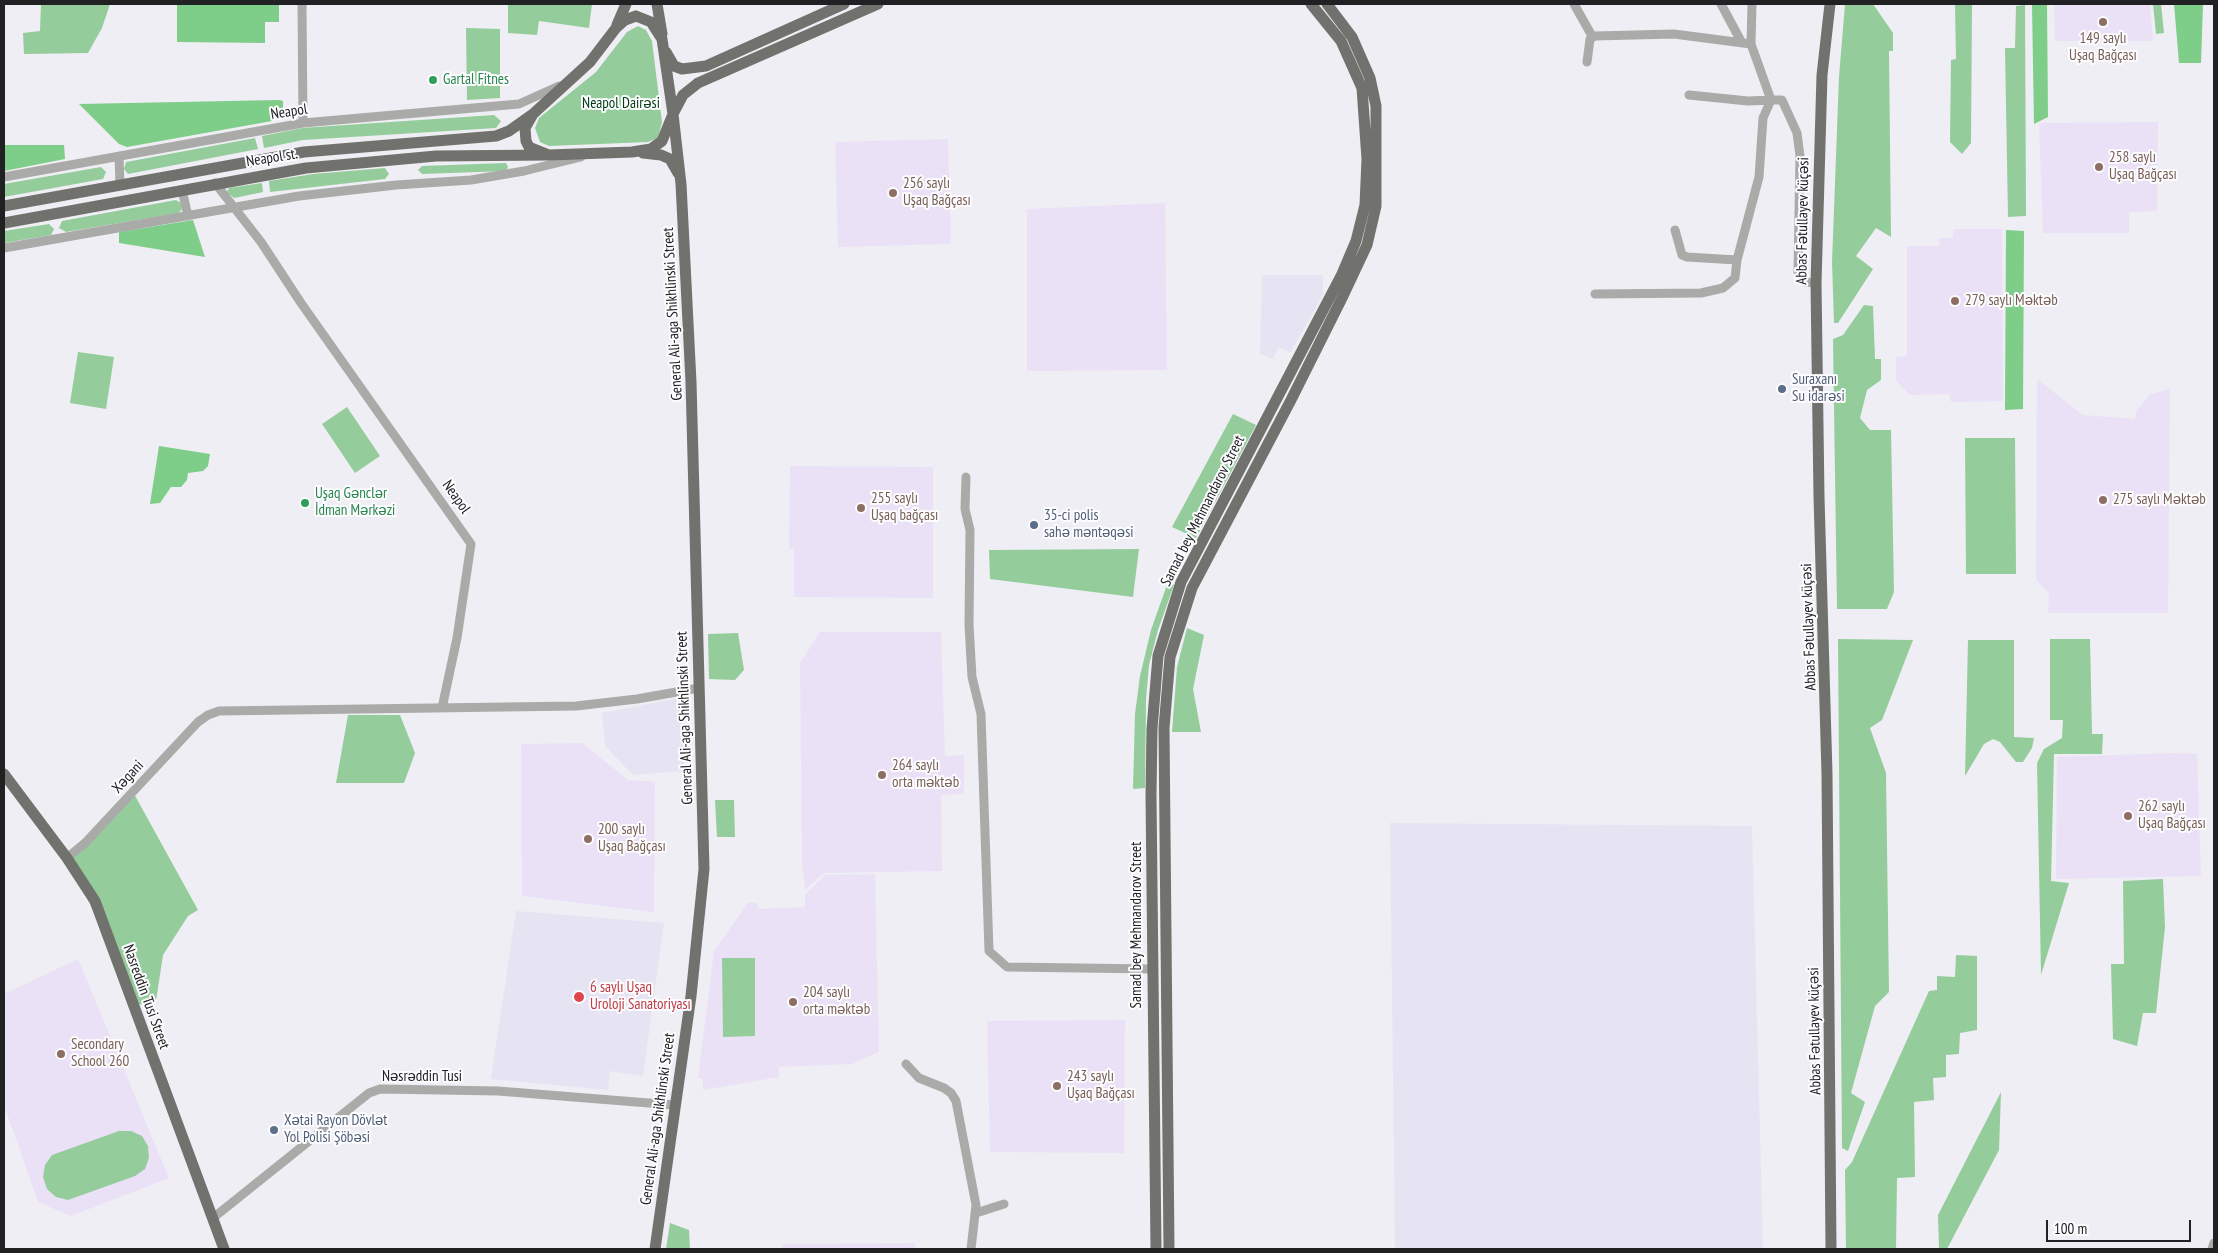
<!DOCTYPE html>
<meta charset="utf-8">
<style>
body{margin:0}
#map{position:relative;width:2218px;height:1253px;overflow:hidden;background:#efeef4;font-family:"PT Sans Narrow",sans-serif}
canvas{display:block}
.frame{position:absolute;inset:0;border:5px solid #212123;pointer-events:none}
.scale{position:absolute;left:2046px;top:1220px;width:145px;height:22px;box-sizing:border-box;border:2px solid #212123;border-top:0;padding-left:6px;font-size:15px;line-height:18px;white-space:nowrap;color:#212123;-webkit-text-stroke:4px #fdfcff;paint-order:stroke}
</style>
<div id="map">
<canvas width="2218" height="1253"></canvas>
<div class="frame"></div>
<div class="scale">100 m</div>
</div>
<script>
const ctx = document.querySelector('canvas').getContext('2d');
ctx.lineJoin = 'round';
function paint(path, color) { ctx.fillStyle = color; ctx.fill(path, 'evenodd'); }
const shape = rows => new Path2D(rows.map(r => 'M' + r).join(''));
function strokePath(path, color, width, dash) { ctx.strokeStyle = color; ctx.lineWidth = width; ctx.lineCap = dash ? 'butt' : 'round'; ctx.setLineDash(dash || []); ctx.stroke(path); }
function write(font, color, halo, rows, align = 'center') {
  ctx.font = font + ' "PT Sans Narrow",sans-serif'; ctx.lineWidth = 4; ctx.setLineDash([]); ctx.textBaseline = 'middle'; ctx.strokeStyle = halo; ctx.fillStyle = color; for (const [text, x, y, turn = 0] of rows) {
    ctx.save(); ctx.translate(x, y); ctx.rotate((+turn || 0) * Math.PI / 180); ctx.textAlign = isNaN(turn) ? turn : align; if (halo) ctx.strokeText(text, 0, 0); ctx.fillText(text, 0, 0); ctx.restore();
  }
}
const built = shape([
 [1262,275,1323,275,1323,295,1290,353,1279,347,1273,359,1260,354],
 [684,697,684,771,633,775,605,746,602,713],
 [1390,823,1752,826,1763,1249,1395,1249],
 [516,911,664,923,643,1076,610,1071,608,1090,491,1079]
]);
const education = shape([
 [2054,4,2150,4,2153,41,2055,41],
 [2158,122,2157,211,2129,212,2129,233,2043,233,2039,123],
 [948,139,951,244,838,247,835,142],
 [1165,203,1167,370,1027,371,1027,209],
 [1953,229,2002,229,2003,401,1951,402,1949,394,1910,395,1896,381,1896,357,1907,356,1907,246,1939,246,1939,238,1953,238],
 [2037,379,2083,415,2135,419,2136,411,2150,394,2170,389,2168,613,2048,613,2049,593,2036,580],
 [790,466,933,467,933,598,794,597,794,549,789,549],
 [820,632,941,632,945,756,964,755,964,794,941,795,942,871,824,873,805,890,802,862,800,663],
 [582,743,628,780,655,782,654,912,522,896,521,744],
 [2174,753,2197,754,2201,876,2056,879,2057,757],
 [875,874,879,1052,852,1064,779,1067,779,1077,703,1090,703,1079,698,1078,714,951,748,903,757,903,758,909,805,907,805,895,825,875],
 [78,959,169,1178,71,1216,38,1202,4,1105,4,994],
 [1125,1020,1124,1153,990,1152,987,1021],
 [915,1243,915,1249,783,1249,783,1244]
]);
const green = shape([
 [41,4,110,4,102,28,88,53,24,54,23,33,40,31],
 [508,4,592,4,589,28,539,21,537,35,508,33],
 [1845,4,1873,4,1893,33,1893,51,1889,51,1891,237,1876,228,1856,256,1873,269,1838,323,1834,323,1832,262,1839,77],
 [1955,4,1972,4,1971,143,1962,154,1950,142,1951,60,1956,59],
 [2153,4,2161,4,2164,33,2156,34],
 [2025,5,2026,216,2008,217,2005,48,2015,48,2016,6],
 [638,26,646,30,652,41,662,122,658,138,648,142,549,146,540,142,535,128,539,118,596,72,627,32],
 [466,28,500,29,500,98,467,100],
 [494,115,501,121,496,128,303,140,264,148,262,136,302,128],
 [255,138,258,149,128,174,124,169,126,162],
 [506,163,508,167,506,171,422,174,418,170,422,166],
 [101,167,106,172,103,179,4,197,4,184],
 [385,168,389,174,385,179,270,192,269,181,313,174],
 [262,183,263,192,234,198,227,192,229,188],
 [176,200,181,203,182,209,179,213,66,232,59,228,62,221],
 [49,224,54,229,51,235,4,243,4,231],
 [1864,305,1873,306,1875,359,1881,359,1881,380,1867,390,1860,418,1870,430,1891,430,1894,592,1887,609,1837,609,1833,339,1843,335],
 [78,352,114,357,106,409,70,403],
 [347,407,380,456,355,473,322,424],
 [1233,414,1256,425,1196,538,1172,527],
 [1965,438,2015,438,2016,574,1966,574],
 [1139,549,1133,597,990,579,989,550],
 [1168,582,1174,585,1158,630,1149,665,1146,699,1145,788,1133,789,1135,714,1140,676,1151,630],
 [1187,628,1204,635,1193,689,1201,732,1172,732,1177,667],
 [738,633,744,670,735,680,709,679,708,634],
 [1838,639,1913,640,1882,720,1870,728,1886,773,1889,992,1875,1006,1851,1093,1865,1102,1848,1151,1842,1148],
 [2050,639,2090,639,2092,734,2103,734,2102,754,2054,754,2051,881,2069,883,2041,975,2037,763,2044,749,2062,738,2063,720,2050,720],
 [1968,640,2014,640,2014,737,2034,738,2032,748,2023,762,2016,762,2000,742,1993,739,1984,744,1965,776],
 [348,715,400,715,415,753,404,783,336,783],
 [133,792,198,910,188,916,163,955,156,1001,133,1006,115,954,67,858],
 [715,800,734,800,735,837,717,837],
 [2163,879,2165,927,2156,1013,2143,1013,2137,1046,2113,1039,2111,964,2124,964,2123,881],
 [1956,955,1977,956,1977,1030,1960,1033,1959,1054,1946,1055,1946,1077,1933,1078,1934,1100,1914,1102,1915,1177,1897,1178,1896,1249,1846,1249,1845,1170,1852,1162,1929,991,1937,990,1937,976,1955,977],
 [722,958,755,958,755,1036,723,1037],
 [2001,1092,1999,1150,1947,1249,1939,1249,1938,1215],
 [119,1131,131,1131,142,1136,148,1146,149,1158,145,1169,135,1176,68,1200,56,1197,47,1189,43,1177,45,1165,52,1155],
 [670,1223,689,1230,690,1249,666,1249]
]);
const forest = shape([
 [2032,4,2047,4,2048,117,2034,124],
 [2174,4,2203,4,2201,63,2179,63],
 [177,5,279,5,279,22,265,22,265,43,177,42],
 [279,100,283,101,283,108,271,108,272,121,127,147,119,144,79,104],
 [4,145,64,145,65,159,4,171],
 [193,220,205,257,119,243,119,232],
 [2006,230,2024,231,2023,409,2005,410],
 [159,446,210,454,208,466,203,471,188,473,187,480,181,487,171,487,160,503,150,504]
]);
const minor = shape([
 [302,4,303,123],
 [1574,4,1592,36],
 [1721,4,1742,43],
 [1752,4,1751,44,1771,100,1782,100,1797,133,1800,156,1798,272,1805,282,1816,283],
 [1587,62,1590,39,1595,36,1674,34,1751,44],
 [119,156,120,185],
 [4,177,303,123,519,104,559,86],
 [215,183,261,242,301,303,471,544,457,638,442,708],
 [182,190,188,216],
 [1675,230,1682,255,1687,257,1737,260],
 [4,248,299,196,396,185,471,180,524,171,581,157],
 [1595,294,1701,293,1723,288,1735,278,1737,260,1759,177,1763,118,1771,100,1748,101,1689,95],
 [966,477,965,509,970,530,969,625,972,677,981,714,989,951,1007,967,1152,969],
 [67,858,85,843,198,722,208,715,219,711,576,706,637,699,699,688],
 [906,1064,919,1078,944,1088,951,1093,956,1101,976,1205,971,1249],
 [976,1213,1004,1204],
 [213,1218,369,1093,380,1089,498,1091,674,1105],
 [2212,1249,2214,1243]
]);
const major = shape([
 [657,4,662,34],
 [1830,4,1822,75,1816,283,1819,497,1827,774,1831,1249],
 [636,16,651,22,662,39,673,114,662,141,651,149,632,152,549,155,529,147,526,141,525,128,533,114,590,62,616,28,625,20,636,16],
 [617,25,626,4],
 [666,52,674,66,682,69,706,66,844,4],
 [643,153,661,155,670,159,678,173],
 [4,206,304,152,496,136,509,131,533,114],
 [4,223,306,168,436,156,549,155],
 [4,774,67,858,95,901,224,1249],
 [655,1249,691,996,704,869,691,382,681,184,673,114,683,95,698,83,878,4],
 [1156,1249,1151,795,1152,729,1158,656,1181,582,1342,274,1356,241,1365,205,1367,159,1362,88,1341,41,1311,4],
 [1169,1249,1164,728,1170,657,1192,588,1291,400,1343,296,1367,245,1376,206,1376,106,1370,78,1352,37,1327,4]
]);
const markers = [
 [2103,22,5,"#8d6e63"],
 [433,80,5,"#2e9e5b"],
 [2099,167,5,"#8d6e63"],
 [893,193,5,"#8d6e63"],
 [1955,301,5,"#8d6e63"],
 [1782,389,5,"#5c6f8a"],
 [2103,500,5,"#8d6e63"],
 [305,503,5,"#2e9e5b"],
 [861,508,5,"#8d6e63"],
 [1034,525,5,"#5c6f8a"],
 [882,775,5,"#8d6e63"],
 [2128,816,5,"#8d6e63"],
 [588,839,5,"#8d6e63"],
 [579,997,6,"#e0444e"],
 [793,1002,5,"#8d6e63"],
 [61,1054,5,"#8d6e63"],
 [1057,1086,5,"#8d6e63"],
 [274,1130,5,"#5c6f8a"]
];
const educationNames = [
 ["149 saylı",2103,39,"center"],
 ["Uşaq Bağçası",2103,56,"center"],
 ["258 saylı",2109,158],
 ["Uşaq Bağçası",2109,175],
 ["256 saylı",903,184],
 ["Uşaq Bağçası",903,201],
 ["279 saylı Məktəb",1965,301],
 ["255 saylı",871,499],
 ["Uşaq bağçası",871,516],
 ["275 saylı Məktəb",2113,500],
 ["264 saylı",892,766],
 ["orta məktəb",892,783],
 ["262 saylı",2138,807],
 ["Uşaq Bağçası",2138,824],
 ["200 saylı",598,830],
 ["Uşaq Bağçası",598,847],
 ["204 saylı",803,993],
 ["orta məktəb",803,1010],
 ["Secondary",71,1045],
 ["School 260",71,1062],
 ["243 saylı",1067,1077],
 ["Uşaq Bağçası",1067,1094]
];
const leisureNames = [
 ["Gartal Fitnes",443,80],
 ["Uşaq Gənclər",315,494],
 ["İdman Mərkəzi",315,511]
];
const parkNames = [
 ["Neapol Dairəsi",621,104]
];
const streetNames = [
 ["Neapol",289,112,-9],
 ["Neapol st.",272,158,-9],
 ["Abbas Fətullayev küçəsi",1803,221,-89],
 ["General Ali-aga Shikhlinski Street",673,314,-93],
 ["Neapol",456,497,55],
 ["Samad bey Mehmandarov Street",1203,511,-63],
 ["Abbas Fətullayev küçəsi",1809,627,-92],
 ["General Ali-aga Shikhlinski Street",685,718,-92],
 ["Xəgani",128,777,-47],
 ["Samad bey Mehmandarov Street",1137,925,-90],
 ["Nasreddin Tusi Street",146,997,70],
 ["Abbas Fətullayev küçəsi",1815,1031,-91],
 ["Nəsrəddin Tusi",422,1077],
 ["General Ali-aga Shikhlinski Street",658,1119,-82]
];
const serviceNames = [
 ["Suraxanı",1792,380],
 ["Su idarəsi",1792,397],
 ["35-ci polis",1044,516],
 ["sahə məntəqəsi",1044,533],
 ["Xətai Rayon Dövlət",284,1121],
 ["Yol Polisi Şöbəsi",284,1138]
];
const healthNames = [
 ["6 saylı Uşaq",590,988],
 ["Uroloji Sanatoriyası",590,1005]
];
paint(built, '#e6e4f2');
paint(education, '#eae1f6');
paint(green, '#95cc9b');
paint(forest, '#7ecd88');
strokePath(minor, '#aaaba8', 9);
strokePath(major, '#71726d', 11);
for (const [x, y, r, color] of markers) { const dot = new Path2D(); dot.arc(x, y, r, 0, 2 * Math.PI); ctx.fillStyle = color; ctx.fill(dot); strokePath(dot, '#fdfcff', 2); }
write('15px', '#785e54', '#fdfcff', educationNames, 'left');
write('15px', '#27864d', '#fdfcff', leisureNames, 'left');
write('15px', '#013e13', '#fdfcff', parkNames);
write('15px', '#212123', '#fdfcff', streetNames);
write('15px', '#4e5e75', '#fdfcff', serviceNames, 'left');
write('15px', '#be3a42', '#fdfcff', healthNames, 'left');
</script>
